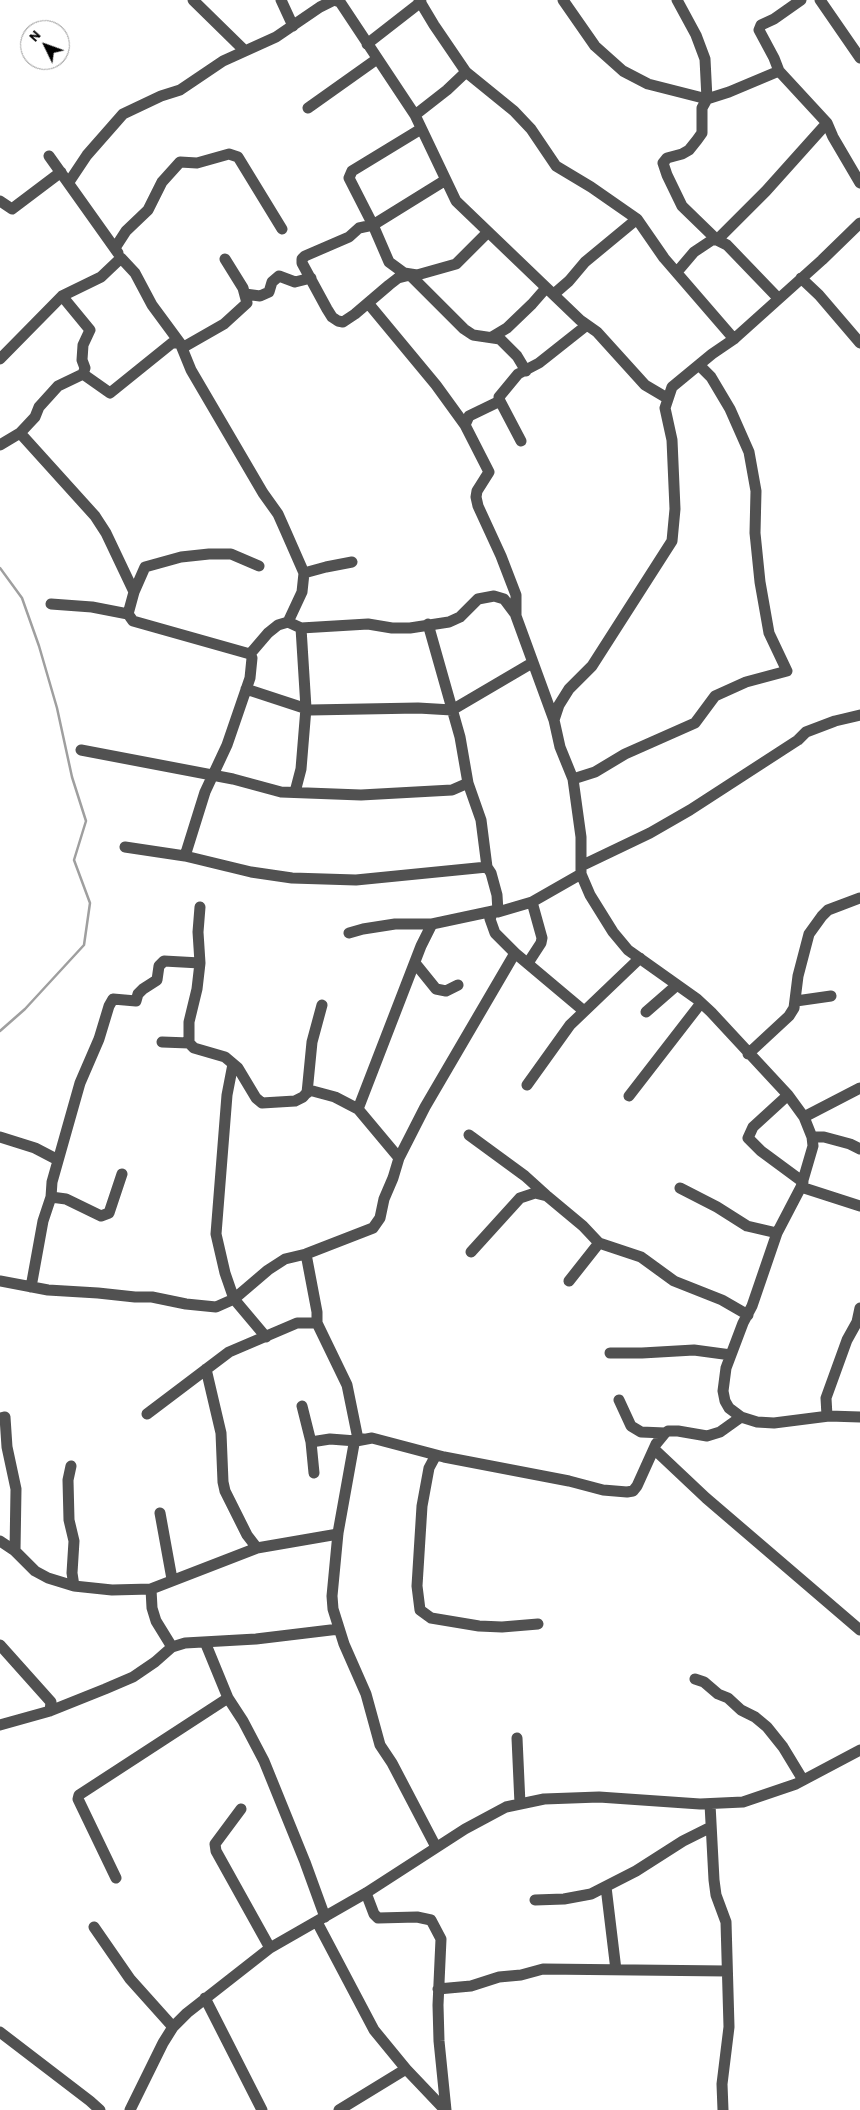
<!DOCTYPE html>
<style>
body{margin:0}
#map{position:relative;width:860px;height:2110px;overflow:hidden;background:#fff;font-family:Barlow,sans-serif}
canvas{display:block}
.north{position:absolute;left:20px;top:20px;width:50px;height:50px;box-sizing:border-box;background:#fff;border:1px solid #999;border-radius:50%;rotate:312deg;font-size:14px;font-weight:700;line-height:20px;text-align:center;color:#000}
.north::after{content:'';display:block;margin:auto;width:18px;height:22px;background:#000;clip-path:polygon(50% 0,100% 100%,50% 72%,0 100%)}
</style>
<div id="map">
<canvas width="860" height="2110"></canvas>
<div class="north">N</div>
</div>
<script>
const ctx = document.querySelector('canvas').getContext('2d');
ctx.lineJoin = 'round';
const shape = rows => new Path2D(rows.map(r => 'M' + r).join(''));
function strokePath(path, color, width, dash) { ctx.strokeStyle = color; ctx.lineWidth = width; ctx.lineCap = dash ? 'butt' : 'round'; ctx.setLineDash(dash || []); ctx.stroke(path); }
const stream = shape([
 [0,568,22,598,39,646,57,708,72,777,86,821,74,860,90,903,84,945,25,1009,0,1031]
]);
const minor = shape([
 [193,0,245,51],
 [281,0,293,26],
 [419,0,434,25,466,72,514,111,531,129,556,166,591,187,637,219,664,258,734,339],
 [563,0,595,46,623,71,648,84,707,99,729,92,779,71,827,123,833,137,860,183],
 [677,0,696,35,705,59,707,99,702,108,702,133,697,140,689,150,682,154,667,158,663,163,667,175,682,206,717,240,712,240,694,252,677,272],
 [820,0,860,58],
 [367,44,421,2],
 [779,71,774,58,759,30,761,25,774,19,801,0],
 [308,108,377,59],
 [415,115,447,90,466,72],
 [421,129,352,171,349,178,373,225,444,181],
 [49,156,118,253],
 [69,182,87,155,123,114,161,96,180,90,223,61,276,37,320,7,334,0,340,2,415,115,456,201,580,320,597,332,645,385,667,398],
 [0,201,12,209,61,172],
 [860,223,822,260,734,339,712,354,672,387,665,408,672,440,675,509,672,541,592,666,569,689,559,705,554,720,560,747,573,779,581,837,581,874,590,895,613,932,628,950,697,999,711,1012,788,1095,804,1117,812,1137,813,1146,801,1187,777,1233,752,1306,743,1323,726,1368,723,1391,725,1401,729,1408,741,1417,757,1422,774,1423,829,1416,860,1417],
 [488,232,456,264,417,275,404,273,389,262,373,225,359,228,349,237,305,256,302,259,302,263,327,309,332,317,338,321,343,322,355,314,389,285,398,278,410,275,464,329,473,335,500,339,517,356,526,371],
 [115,248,126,231,148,210,162,182,180,162,197,163,229,154,238,157,282,229],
 [801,278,819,295,860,343],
 [245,294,260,296,269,292,272,282,279,276,295,282,311,278],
 [554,294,569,281,585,262,637,219],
 [778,298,727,245,717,240,766,191,827,123],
 [368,303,436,385,465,425,469,416,500,401,499,397,518,374,539,363,587,325],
 [492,337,507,328,532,304,546,288],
 [182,348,224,324,247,303,243,288,225,259],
 [0,359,62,296],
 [83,374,110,393,172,343,180,343],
 [500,401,521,441],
 [465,425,489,472,477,491,476,497,478,506,501,556,516,595,516,616,554,720],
 [20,433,95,516,106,533,134,592,128,614,133,621,250,654],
 [0,445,20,433,35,417,39,407,58,386,83,374,85,368,82,360,83,345,90,330,62,296,101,277,121,258,135,273,152,305,180,343,191,370,263,493,278,514,286,532,304,573,302,592,288,622],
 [304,573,326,567,352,562],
 [134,592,145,567,181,557,209,554,231,554,259,566],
 [51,604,92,607,128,614],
 [428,624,460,737,468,783,481,820,487,867],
 [250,654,268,633,278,625,288,622,301,628,368,624,392,628,410,628,449,622,460,617,478,599,494,596,504,599,516,615],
 [246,689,310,710,418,708,452,710,532,663],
 [81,750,233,779,281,792,361,795,452,790,468,783],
 [573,779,595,772,625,754,695,723,715,696,746,682,787,671,769,633,760,582,755,533,756,491,749,452,730,409,711,377,699,365],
 [295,792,301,769,306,708,301,628],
 [125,847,185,856,251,872,292,878,356,880,487,867,491,873,497,895,498,912],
 [185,856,205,792,227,745,250,678,252,658,250,654],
 [581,866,650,833,690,810,798,740,806,732,835,721,860,715],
 [200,907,198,932,200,963,197,989,189,1022,189,1043,194,1048,225,1057,238,1068,256,1098,262,1103,295,1101,303,1097,309,1090,335,1097,358,1109,399,1158],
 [349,933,363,929,395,924,432,924],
 [515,953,584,1011],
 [415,963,436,989,446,991,458,985],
 [528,963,541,943,542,938,532,902],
 [796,1001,831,996],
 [646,1012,677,985],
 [162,1042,189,1043],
 [748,1054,789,1016,794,1008,798,976,809,934,822,916,828,910,860,898],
 [233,1064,227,1095,216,1234,225,1273,234,1299,266,1337],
 [527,1085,570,1025,640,958],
 [307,1093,312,1042,322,1005],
 [788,1095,753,1127,748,1138,761,1151,803,1182],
 [629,1096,701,1003],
 [358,1109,421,946,432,924,493,911],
 [804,1117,860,1088],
 [469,1135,525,1176,546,1195],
 [0,1137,35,1148,58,1160],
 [812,1137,824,1137,850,1144,860,1149],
 [801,1187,860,1206],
 [680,1188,717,1207,747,1226,777,1233],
 [51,1197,66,1199,101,1216,109,1213,122,1174],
 [471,1252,520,1198,535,1193,547,1196,583,1226,599,1243,641,1257,674,1281,722,1300,748,1315],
 [306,1254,317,1312,317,1323,347,1385,358,1439],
 [0,1281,48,1290,98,1293,135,1297,152,1297,186,1304,216,1307,234,1299,268,1270,285,1259,306,1254,373,1228,380,1218,384,1199,393,1178,399,1158,425,1107,515,953,495,933,490,919,493,911,498,912,532,902,581,874],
 [569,1281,599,1243],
 [31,1287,43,1221,51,1197,52,1182,80,1083,99,1039,109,1006,113,999,136,1001,138,994,143,989,157,980,159,966,164,961,200,963],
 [610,1353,642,1353,694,1350,731,1355],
 [206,1369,221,1433,223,1482,225,1491,247,1535,257,1548],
 [619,1400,631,1426,641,1432,665,1433,668,1431,678,1431,707,1436,720,1432,741,1417],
 [302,1406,311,1442,314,1473],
 [147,1414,229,1352,297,1323,317,1323],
 [827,1416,826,1398,847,1340,857,1322,860,1308],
 [0,1418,5,1417,7,1447,16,1489,15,1551],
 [364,1439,358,1439,354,1444,338,1533,332,1596,333,1609,344,1644,366,1694,380,1745,392,1763,436,1847],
 [311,1442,330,1439,356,1441,372,1438,444,1457,569,1481,603,1490,627,1492,633,1491,637,1486,656,1444,665,1433],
 [654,1449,706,1498,860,1630],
 [436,1455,429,1468,422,1506,417,1586,420,1610,431,1618,479,1626,502,1627,538,1624],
 [71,1466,68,1480,69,1520,74,1541,72,1573,74,1586],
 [160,1513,172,1579],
 [0,1541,15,1551,35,1571,48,1578,74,1586,112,1590,151,1589,257,1548,338,1534],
 [151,1589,152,1608,156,1621,172,1647],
 [205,1642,228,1698,243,1721,264,1761,305,1862,325,1917],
 [0,1645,51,1702,50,1711],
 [695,1679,704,1682,718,1694,728,1698,741,1710,755,1717,767,1727,783,1747,803,1780],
 [0,1725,50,1711,105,1689,133,1677,155,1662,172,1647,185,1643,256,1639,339,1629],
 [517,1738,520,1804],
 [710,1804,714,1880,716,1895,726,1922,729,2027,722,2084,723,2110],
 [241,1809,215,1844,216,1851,270,1948],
 [116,1878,78,1799,79,1795,228,1698],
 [606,1887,616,1970],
 [366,1893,374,1914,378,1918,417,1917,431,1920,441,1939,438,2005,439,2041,446,2110],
 [535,1900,564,1899,591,1894,636,1871,683,1841,711,1827],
 [317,1922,374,2030,406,2069,339,2110],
 [94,1927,130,1979,173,2027],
 [438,1989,471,1986,499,1977,521,1975,543,1969,727,1971],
 [205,1998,262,2110],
 [0,2032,90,2101,100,2110],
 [406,2069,445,2110],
 [130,2110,163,2043,173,2027,187,2013,270,1948,366,1893,465,1829,506,1807,544,1799,599,1797,700,1804,743,1802,796,1784,860,1750]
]);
strokePath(stream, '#9f9f9f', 2.5);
strokePath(minor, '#515151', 11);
</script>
